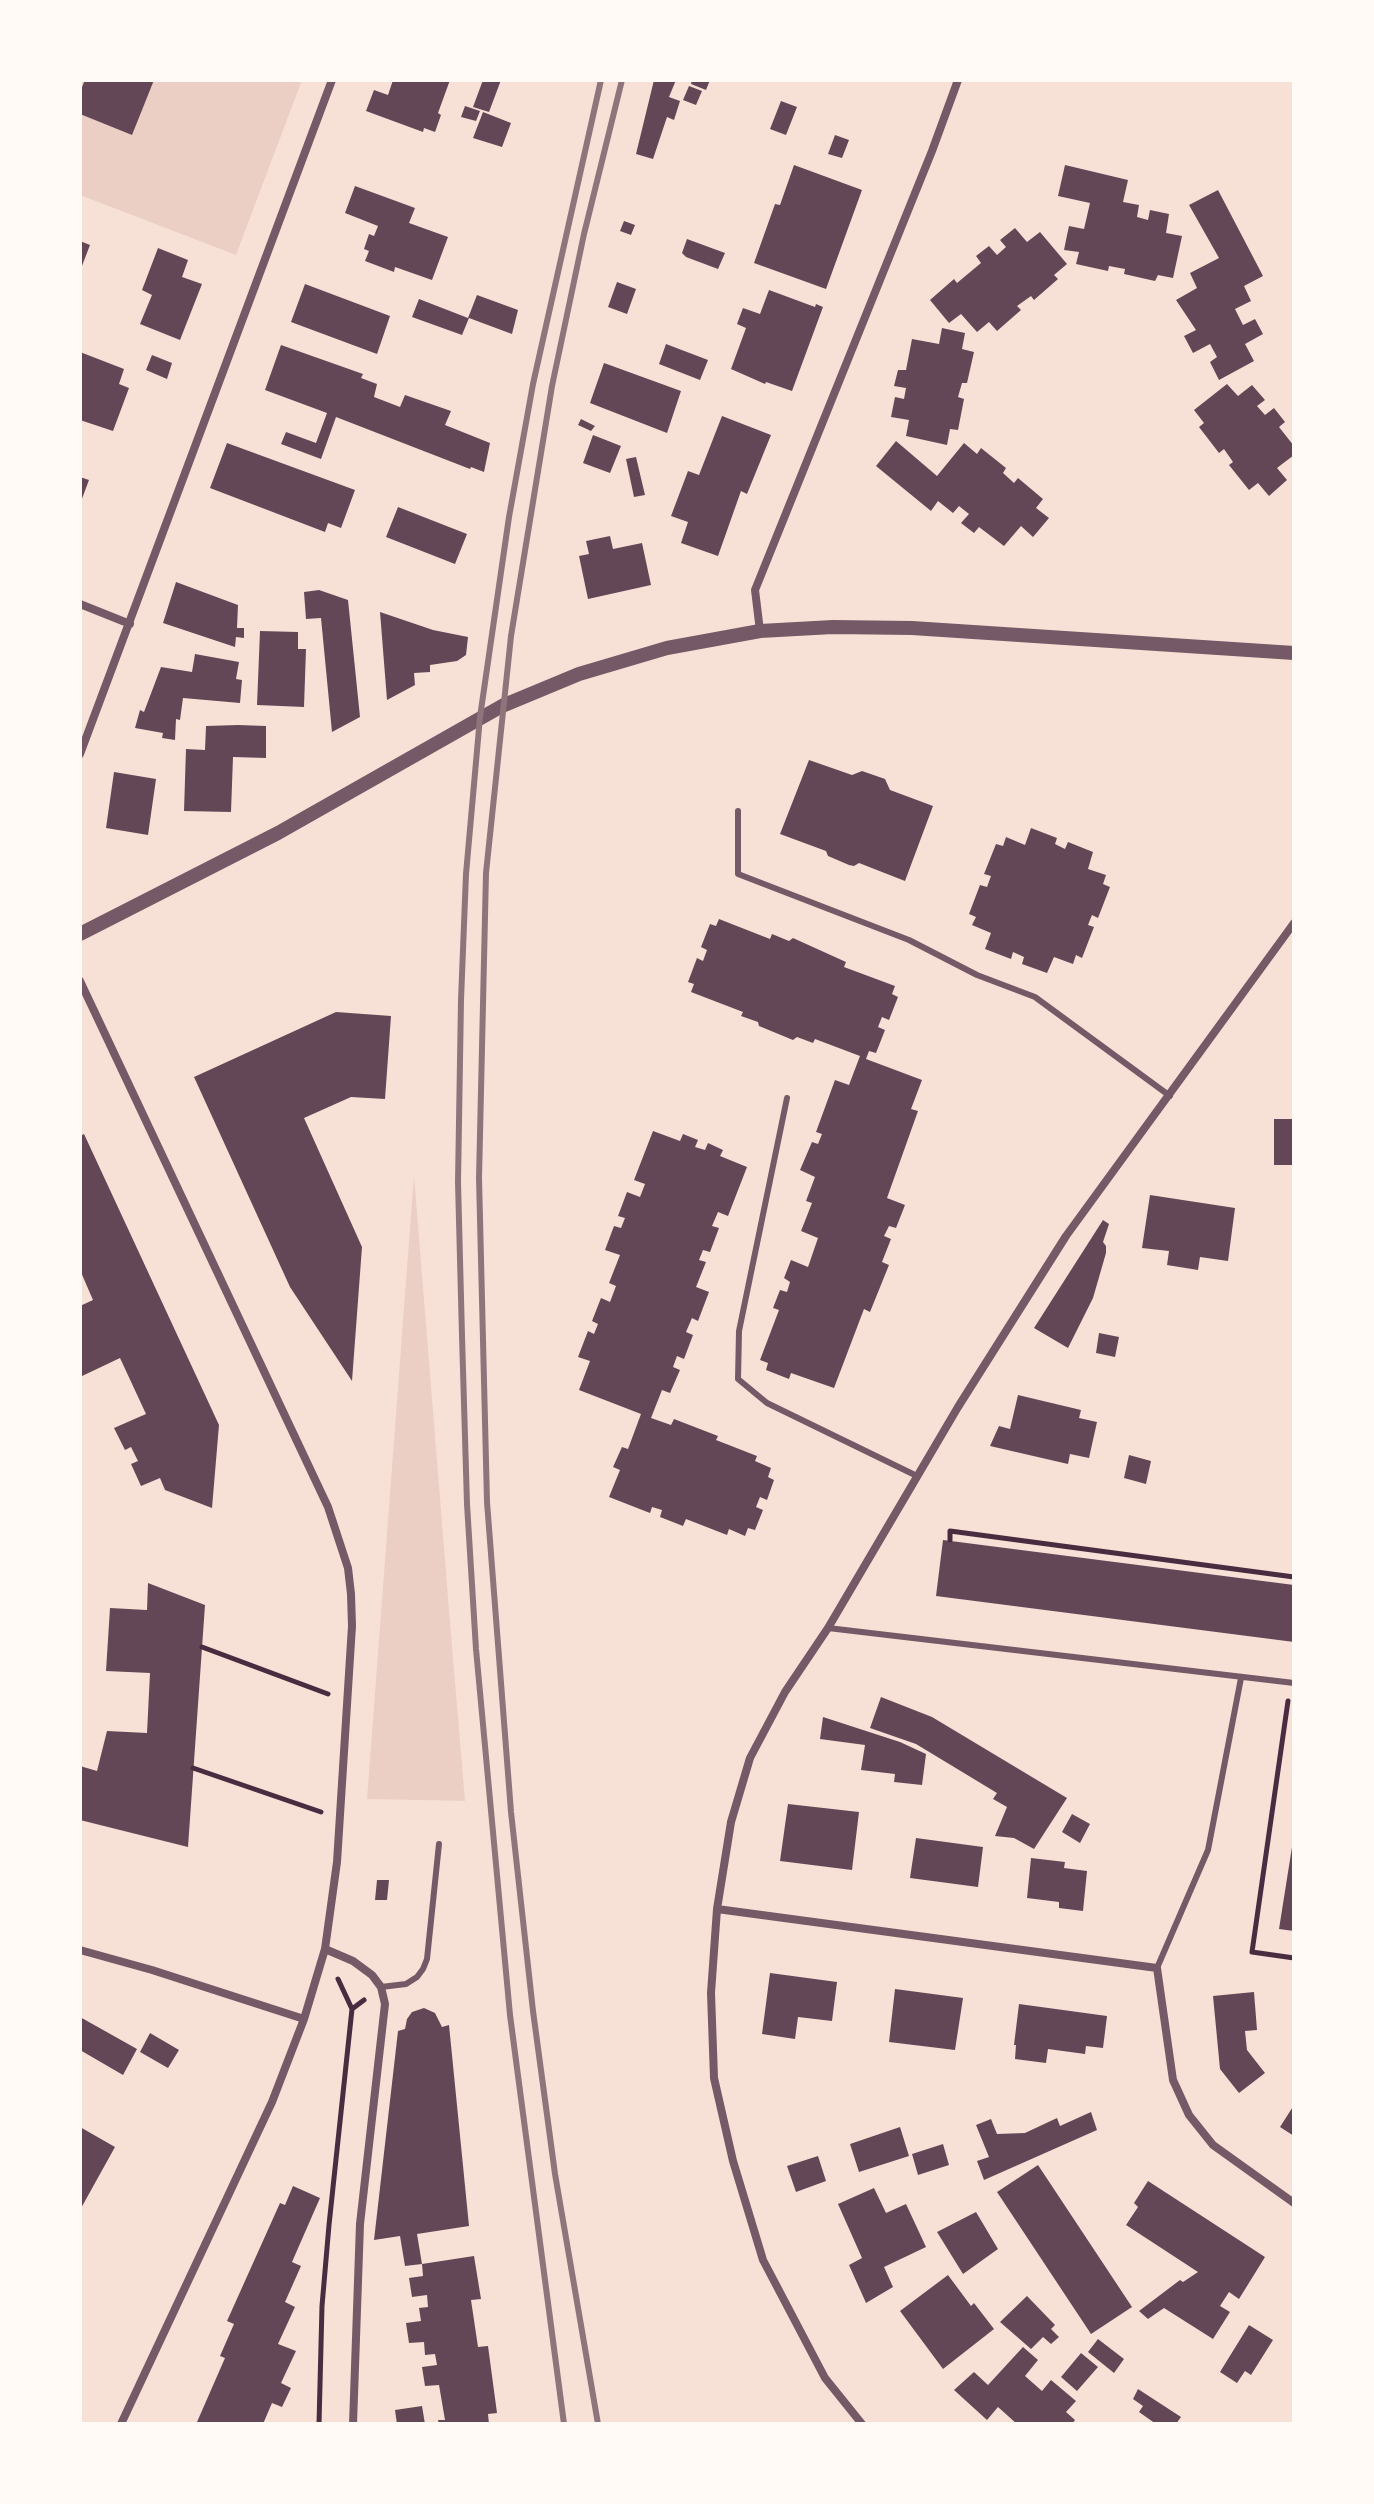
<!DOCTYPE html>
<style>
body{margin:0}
#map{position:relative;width:1374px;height:2504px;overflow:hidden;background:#f7e1d7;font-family:Literata,serif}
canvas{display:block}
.frame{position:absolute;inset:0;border:82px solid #fffaf5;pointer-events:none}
</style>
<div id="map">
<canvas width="1374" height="2504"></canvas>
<div class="frame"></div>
</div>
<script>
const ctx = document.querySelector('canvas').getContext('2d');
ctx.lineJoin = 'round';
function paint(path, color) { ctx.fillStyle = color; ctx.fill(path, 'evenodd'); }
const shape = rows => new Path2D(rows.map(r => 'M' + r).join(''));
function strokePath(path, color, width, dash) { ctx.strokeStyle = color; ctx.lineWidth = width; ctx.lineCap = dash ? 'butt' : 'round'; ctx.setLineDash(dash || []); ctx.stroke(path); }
const green = shape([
 [80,80,302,80,236,255,80,195],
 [414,1175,449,1610,465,1801,367,1799]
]);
const building = shape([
 [85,80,154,80,132,135,80,114,80,92],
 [393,80,450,80,438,113,441,115,435,132,424,128,423,132,366,111,374,90,388,95],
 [483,80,501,80,489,112,473,107],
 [654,80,676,80,669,97,680,101,674,120,667,117,653,159,636,154],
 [692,80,710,80,706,90,691,84],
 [689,86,702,91,696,105,683,100],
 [781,101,797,107,786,135,770,129],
 [465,106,480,111,476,121,461,117],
 [483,112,511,123,502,147,473,138],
 [835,135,849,140,842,158,828,154],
 [794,165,862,190,826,289,754,263,775,204,780,205],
 [1065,165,1128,180,1123,202,1139,205,1137,217,1148,220,1150,210,1169,214,1166,233,1182,236,1173,278,1158,275,1155,281,1124,274,1125,269,1109,266,1108,271,1076,264,1079,252,1064,250,1066,240,1069,226,1084,229,1090,203,1058,196],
 [355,186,415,208,409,223,448,237,432,280,395,267,394,272,365,261,369,251,364,249,369,234,374,236,378,226,345,213],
 [1218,190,1263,276,1244,286,1251,301,1235,309,1243,325,1255,319,1263,334,1245,344,1254,361,1219,380,1210,362,1217,357,1210,344,1193,353,1184,336,1196,330,1176,300,1197,288,1190,273,1219,258,1189,205],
 [624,221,635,225,631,235,620,231],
 [1015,228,1027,242,1040,232,1067,264,1054,275,1058,279,1034,300,1031,296,1017,306,1021,310,997,331,989,322,977,332,961,314,949,323,930,300,954,279,957,283,981,263,976,256,989,246,997,255,1006,247,1000,240],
 [687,239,725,253,718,269,686,257,682,253],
 [80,241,90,245,80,271],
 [158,248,188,260,182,277,202,284,180,340,140,324,152,295,142,290],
 [617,282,636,289,627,314,608,307],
 [305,284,390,316,377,354,291,322],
 [769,290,815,307,816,304,823,307,792,391,766,382,765,384,731,369,746,328,737,324,743,308,760,314],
 [477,295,518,310,512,334,469,318,462,335,412,317,419,299,468,318],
 [942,328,965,333,962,349,974,352,967,383,962,383,958,397,964,399,958,430,950,429,947,445,906,436,909,420,891,417,895,397,904,399,906,388,894,386,898,370,906,370,912,339,939,344],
 [666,344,708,360,700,380,659,364],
 [281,345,363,374,361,378,377,384,374,397,400,407,405,395,451,411,445,425,490,443,484,472,471,467,470,469,336,417,321,459,281,444,286,432,316,443,327,413,265,390],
 [80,352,124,369,119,384,129,388,113,431,80,420],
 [152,355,172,363,167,379,146,370],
 [604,363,681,391,667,433,590,403],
 [1227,384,1238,396,1252,385,1265,400,1257,406,1265,415,1274,408,1285,422,1279,427,1294,446,1294,455,1277,468,1287,480,1269,496,1258,483,1249,490,1229,465,1233,462,1224,449,1219,453,1199,427,1204,423,1194,410],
 [722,416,771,435,747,494,741,491,718,556,681,543,688,522,671,516,688,471,699,475],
 [581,419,595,426,591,431,578,425],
 [593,435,621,446,610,473,583,463],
 [896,441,937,476,964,443,977,454,981,448,1006,468,1003,473,1014,483,1018,478,1043,499,1036,508,1049,518,1033,537,1021,526,1004,546,979,527,974,533,961,523,969,514,959,506,953,513,938,501,931,511,876,466],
 [227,443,355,490,341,528,328,523,325,532,210,488],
 [636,457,645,495,634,497,626,459],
 [80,477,89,480,80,504],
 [398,507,467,534,455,564,386,537],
 [610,536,613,549,642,543,651,585,588,599,579,556,589,554,586,541],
 [176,582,238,605,237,628,244,628,244,638,236,637,235,647,163,623],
 [319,590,348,600,360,717,332,732,321,618,306,619,304,592],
 [380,612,433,630,468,637,466,655,457,661,430,665,430,672,414,673,415,685,387,700],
 [260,631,298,632,298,649,306,649,304,707,257,705],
 [195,654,239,662,236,679,242,680,240,703,183,698,180,720,176,719,175,740,162,738,163,733,135,728,140,710,144,712,161,667,192,672],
 [238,725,266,726,266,758,233,757,231,812,184,811,186,749,205,750,206,726],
 [809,760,852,775,862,771,885,779,890,790,933,806,905,881,859,863,854,866,849,865,828,856,826,851,780,834],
 [114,772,156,779,148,835,106,828],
 [1031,828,1057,838,1055,844,1065,849,1068,842,1093,852,1088,869,1106,875,1103,884,1110,887,1098,918,1092,915,1088,925,1094,927,1082,958,1076,955,1073,964,1054,957,1047,973,1022,964,1024,957,1013,952,1011,959,985,949,991,933,972,925,976,917,969,914,980,885,987,887,991,876,984,874,996,844,1003,846,1006,837,1025,845],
 [719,919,770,939,772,934,789,941,793,938,846,962,844,967,895,986,892,994,898,997,889,1020,882,1017,878,1027,885,1030,876,1053,869,1051,866,1059,922,1080,911,1109,918,1111,887,1198,905,1205,896,1228,889,1226,884,1236,891,1239,882,1262,889,1265,870,1312,864,1309,834,1388,791,1373,789,1379,766,1370,768,1363,760,1360,779,1310,773,1308,780,1290,787,1292,790,1282,784,1278,791,1260,808,1267,818,1238,801,1231,812,1203,806,1201,815,1177,800,1170,812,1142,818,1144,822,1134,816,1132,835,1080,849,1085,860,1056,815,1039,813,1043,797,1037,793,1040,759,1026,758,1022,741,1016,743,1012,691,992,694,984,688,982,697,958,703,961,707,950,701,947,710,924,716,926],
 [336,1012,391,1016,385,1099,351,1097,304,1118,362,1247,352,1381,290,1287,194,1077],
 [1274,1119,1294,1119,1294,1165,1274,1165],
 [653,1131,680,1141,683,1134,698,1140,695,1147,705,1150,708,1143,723,1150,720,1156,747,1167,728,1216,718,1212,712,1226,719,1228,710,1252,703,1250,699,1260,706,1262,696,1287,709,1292,698,1321,692,1318,686,1332,693,1335,684,1359,677,1356,673,1367,680,1370,670,1393,662,1390,651,1418,671,1425,674,1419,718,1436,716,1440,757,1456,755,1461,771,1468,768,1477,774,1480,767,1500,760,1497,756,1507,763,1510,755,1530,748,1528,745,1536,729,1529,727,1535,686,1519,683,1526,660,1517,662,1510,652,1507,650,1513,609,1497,620,1470,613,1467,622,1447,628,1449,641,1414,579,1390,590,1361,578,1357,588,1331,594,1334,598,1324,592,1321,601,1298,610,1302,616,1286,609,1283,620,1255,605,1250,614,1226,621,1228,625,1218,618,1216,627,1192,640,1197,645,1184,634,1180],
 [84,1134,219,1425,212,1508,165,1490,160,1478,141,1486,131,1464,138,1461,131,1447,125,1450,114,1428,146,1414,120,1358,80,1377,80,1306,93,1300,80,1270,80,1136],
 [1150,1195,1235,1208,1228,1261,1200,1257,1198,1270,1167,1265,1169,1251,1142,1248],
 [1103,1220,1109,1224,1103,1242,1106,1246,1106,1253,1093,1298,1068,1348,1034,1328],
 [1099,1333,1119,1337,1115,1357,1096,1353],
 [1018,1395,1081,1410,1079,1418,1097,1422,1089,1458,1070,1454,1068,1464,990,1446,999,1426,1010,1429],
 [1129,1455,1151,1461,1146,1484,1124,1478],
 [943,1540,1294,1585,1294,1642,936,1596],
 [148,1583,205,1605,188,1847,80,1820,80,1766,97,1771,107,1731,147,1733,150,1673,106,1671,110,1608,147,1610],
 [881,1697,932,1717,1067,1798,1034,1849,1014,1838,995,1836,1007,1807,993,1799,997,1793,916,1744,870,1728],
 [823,1717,900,1742,926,1754,922,1785,894,1782,895,1774,861,1770,865,1745,820,1739],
 [788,1804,859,1812,852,1870,780,1861],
 [1072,1814,1090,1824,1080,1843,1062,1832],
 [916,1838,983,1847,978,1887,910,1878],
 [1292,1847,1294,1847,1294,1931,1279,1929],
 [1031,1858,1065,1862,1064,1868,1087,1871,1083,1911,1059,1908,1059,1902,1027,1898],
 [377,1880,389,1880,387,1900,375,1900],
 [770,1973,837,1982,832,2021,798,2017,795,2039,762,2034],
 [895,1989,963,1998,955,2050,889,2042],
 [1254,1992,1257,2030,1245,2031,1247,2050,1265,2073,1239,2093,1220,2069,1213,1996],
 [1019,2004,1107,2016,1103,2048,1086,2046,1085,2054,1048,2049,1046,2063,1015,2059,1016,2045,1014,2045],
 [424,2008,435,2013,442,2027,449,2025,469,2226,417,2234,422,2264,474,2256,481,2299,471,2300,478,2347,488,2346,497,2413,488,2414,489,2424,439,2424,438,2420,445,2420,439,2385,425,2386,422,2367,437,2365,435,2354,425,2355,424,2342,409,2343,406,2323,421,2321,419,2308,428,2307,427,2295,412,2297,409,2278,423,2276,422,2264,405,2266,400,2236,374,2240,398,2031,405,2029,407,2019,412,2012],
 [80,2017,137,2049,123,2075,80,2050],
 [150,2033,179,2050,168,2068,140,2052],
 [1294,2105,1294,2136,1280,2127],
 [1091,2112,1097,2130,984,2180,977,2161,989,2157,976,2125,991,2119,997,2134,1025,2133,1057,2118,1060,2126],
 [80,2127,115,2147,80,2210],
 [900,2127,909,2156,859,2172,850,2144],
 [943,2144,949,2165,918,2175,912,2154],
 [818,2156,826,2181,796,2192,787,2166],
 [1038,2165,1132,2307,1091,2334,997,2192],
 [1148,2181,1265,2257,1239,2299,1229,2292,1220,2306,1230,2312,1213,2339,1164,2308,1148,2319,1139,2311,1180,2280,1183,2282,1198,2272,1126,2225,1138,2207,1134,2203],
 [293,2186,320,2198,292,2262,301,2266,285,2302,295,2307,278,2344,296,2351,281,2383,291,2388,282,2407,272,2403,263,2424,201,2424,197,2422,225,2358,220,2356,234,2324,227,2321,280,2203,285,2205],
 [874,2188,886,2213,906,2204,926,2247,884,2267,893,2287,866,2303,849,2265,862,2258,838,2204],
 [976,2212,998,2249,963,2274,937,2232],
 [948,2275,971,2306,974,2303,994,2329,943,2369,900,2311],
 [1027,2296,1055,2325,1051,2329,1059,2337,1051,2344,1043,2337,1031,2349,1000,2322],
 [1249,2325,1273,2340,1251,2375,1245,2371,1237,2383,1220,2372],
 [1098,2339,1124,2359,1114,2373,1088,2352],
 [1023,2347,1038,2360,1025,2376,1042,2391,1051,2380,1076,2401,1066,2412,1075,2420,1072,2424,1017,2424,998,2407,987,2420,954,2390,974,2372,988,2385],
 [1081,2353,1098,2367,1077,2391,1061,2377],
 [1138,2389,1181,2417,1176,2424,1158,2422,1156,2424,1139,2412,1143,2406,1133,2399],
 [422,2406,425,2424,397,2424,395,2410]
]);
const path = shape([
 [950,1540,950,1531,1294,1577],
 [202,1647,328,1694],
 [1288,1701,1252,1952,1294,1958],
 [193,1768,321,1812],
 [338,1979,352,2009],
 [319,2424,322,2306,329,2225,352,2009,364,2000]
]);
const service = shape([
 [738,811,738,874,909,940,977,975,1035,997,1170,1096],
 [787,1098,739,1331,738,1379,767,1403,917,1476],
 [828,1628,1294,1683],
 [1157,1968,1208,1850,1241,1678],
 [381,1987,406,1984,417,1977,423,1969,427,1959,439,1844]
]);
const minor = shape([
 [80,604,130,624],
 [760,631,755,590,932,151,958,80],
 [80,754,332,80],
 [80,981,328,1507,348,1568,351,1594,352,1626,337,1862,325,1949,304,2019,272,2102,121,2424],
 [717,1909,1157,1968,1173,2080,1189,2115,1213,2145,1294,2203],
 [325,1949,353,1961,372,1975,381,1987,385,2004,360,2224,353,2424],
 [80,1950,152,1970,304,2019],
 [862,2424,825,2378,763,2260,733,2161,714,2078,711,1993,717,1909,731,1822,750,1758,785,1692,828,1628,958,1407,1066,1236,1294,923]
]);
const tertiary = shape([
 [80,934,278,833,502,706,579,674,667,648,760,631,833,627,912,628,1294,653]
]);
const rail = shape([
 [564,2424,510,2015,476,1649,467,1504,462,1336,458,1182,461,1000,466,874,480,717,509,517,533,384,601,80],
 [598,2424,555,2174,533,2011,511,1812,487,1502,479,1178,486,873,511,636,552,386,584,234,622,80]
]);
paint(green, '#ebcfc5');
paint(building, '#644757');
strokePath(path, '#4a2c40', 5);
strokePath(service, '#755966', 6);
strokePath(minor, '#755966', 8);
strokePath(tertiary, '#755966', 14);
strokePath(rail, '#8f747c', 6);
</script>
